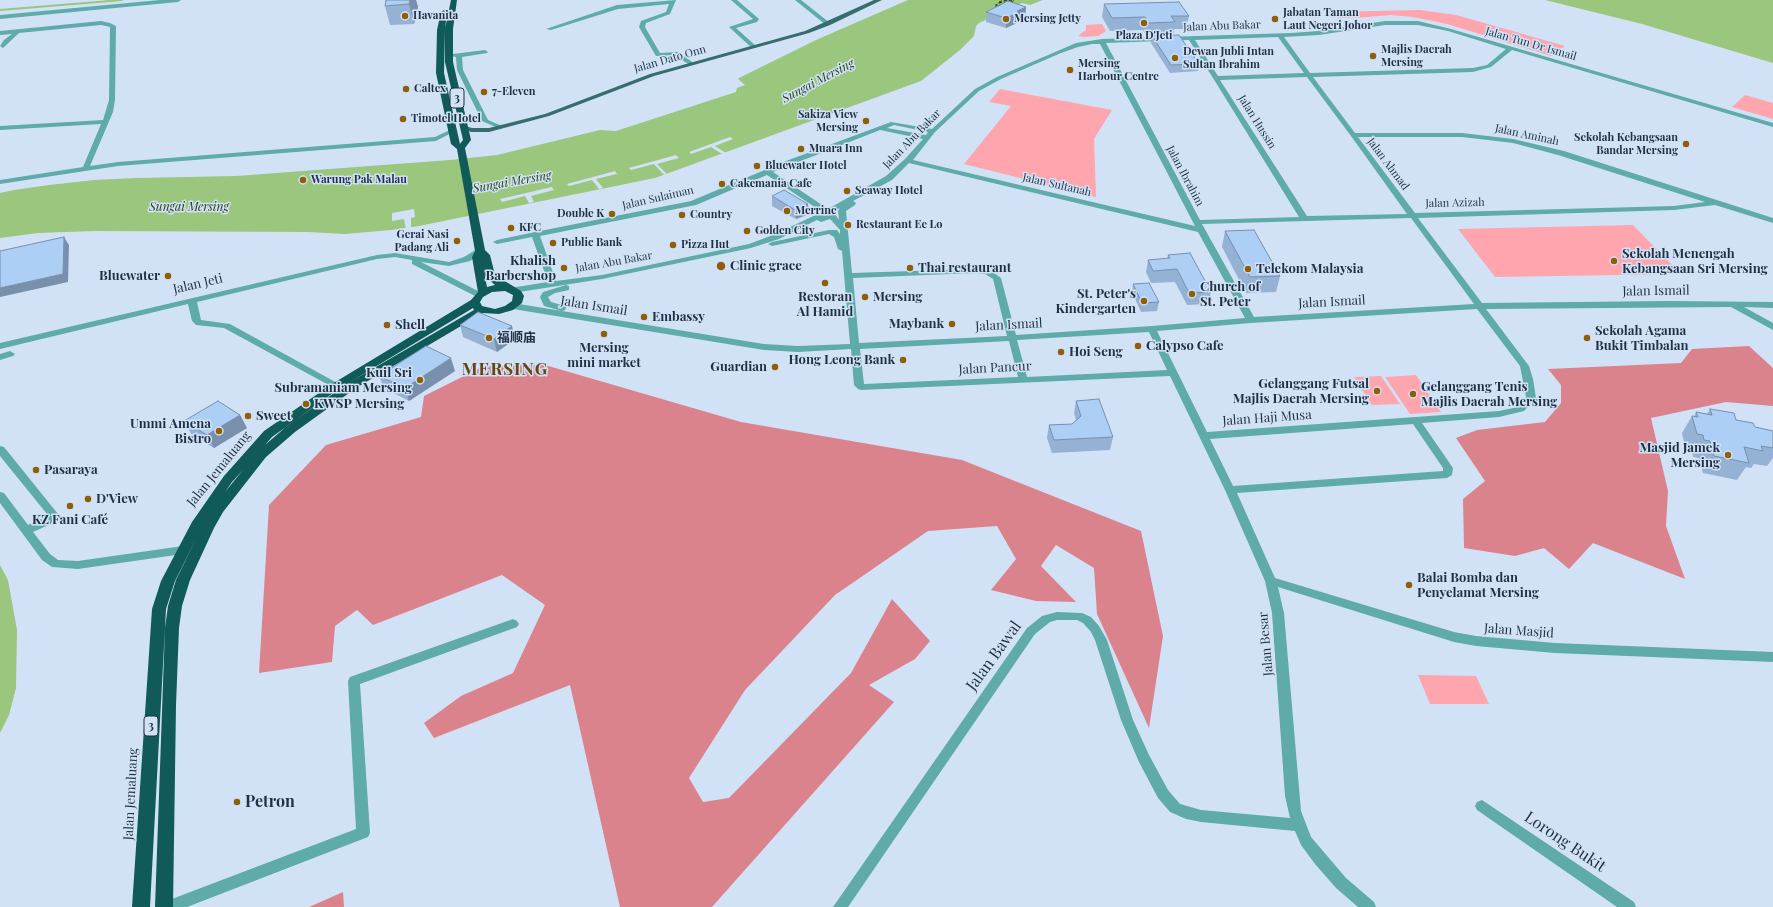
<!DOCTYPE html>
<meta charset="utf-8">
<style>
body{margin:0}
canvas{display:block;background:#d1e2f7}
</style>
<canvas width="1773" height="907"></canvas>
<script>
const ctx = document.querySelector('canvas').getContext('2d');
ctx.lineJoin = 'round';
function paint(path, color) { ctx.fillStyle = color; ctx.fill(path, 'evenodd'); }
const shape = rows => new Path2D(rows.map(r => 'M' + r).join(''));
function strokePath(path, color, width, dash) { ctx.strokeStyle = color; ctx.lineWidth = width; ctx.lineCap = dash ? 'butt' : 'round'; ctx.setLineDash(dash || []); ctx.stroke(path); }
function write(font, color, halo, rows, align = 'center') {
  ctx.font = font + ' "Playfair Display","Noto Sans SC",serif'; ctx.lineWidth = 3; ctx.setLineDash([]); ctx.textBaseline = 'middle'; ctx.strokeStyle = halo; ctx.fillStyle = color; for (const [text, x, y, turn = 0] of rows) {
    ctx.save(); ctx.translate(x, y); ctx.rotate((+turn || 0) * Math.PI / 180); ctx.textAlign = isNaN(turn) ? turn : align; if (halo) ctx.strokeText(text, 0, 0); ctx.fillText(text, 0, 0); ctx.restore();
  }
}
const green = shape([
 [1420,10,1456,15,1565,46,1551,56,1447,24,1413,17,1391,15,1356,18,1339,18,1329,12],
 [1102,24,1106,31,1098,36,1084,37,1078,36,1086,30,1086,25],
 [1000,89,1112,110,1094,139,1096,197,964,164,1011,106,989,102],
 [1745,95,1773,103,1773,119,1732,107],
 [1633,225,1681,274,1495,277,1458,229],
 [1416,375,1441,412,1410,414,1385,377],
 [1381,376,1400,404,1372,405,1354,377],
 [1418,675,1476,676,1489,704,1430,704]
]);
const forest = shape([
 [1749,346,1773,368,1773,406,1726,402,1651,418,1668,491,1666,526,1685,579,1593,543,1569,569,1544,548,1515,556,1464,548,1463,499,1485,481,1456,438,1477,430,1545,422,1561,403,1561,385,1548,369,1681,363,1692,349],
 [545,365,741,422,962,460,1141,531,1163,636,1149,728,1097,614,1094,568,1056,545,1041,566,1076,602,1036,601,991,590,1016,559,997,526,928,531,835,595,745,690,689,778,703,802,729,798,851,673,892,599,930,641,915,659,869,685,894,702,712,907,620,907,570,685,434,738,424,723,461,696,513,673,545,605,502,575,373,625,357,610,335,626,332,662,259,673,269,505,326,445,421,417,424,396,484,366],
 [343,892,344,907,309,907]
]);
const water = shape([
 [908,0,1043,0,1030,5,1022,3,979,23,976,26,974,36,960,50,921,81,655,178,419,226,391,230,345,234,308,232,94,231,38,233,0,238,0,193,14,190,49,185,94,180,136,178,236,176,450,160,497,155,600,130,616,131,736,92,737,88,745,85,738,79,739,78,816,40],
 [1545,0,1773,0,1773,63,1642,24],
 [0,565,8,580,17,630,16,688,9,715,0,733]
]);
const pier = shape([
 [730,137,733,139,715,146,726,153,722,154,711,147,691,154,689,152],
 [676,155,679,158,657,164,667,174,664,175,654,164,631,170,629,168],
 [615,171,617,174,596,179,603,188,599,189,592,180,569,186,567,184],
 [552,187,554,190,531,196,534,202,529,203,525,196,502,202,500,199],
 [414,209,415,217,411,218,411,229,406,230,404,219,392,221,392,213]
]);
const stream = shape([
 [0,10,122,0]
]);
const ferry = shape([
 [999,2,1004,0],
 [1011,2,1015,0],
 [998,6,1011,0],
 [999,6,1013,0],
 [996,7,996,4,1006,0],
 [997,7,997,4,1008,0]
]);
const minor = shape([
 [160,0,181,0,178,2,0,19,0,15,160,0],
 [676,0,670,14,646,23,645,27,660,53,677,52,694,63,694,65,690,65,674,55,656,56,639,27,641,21,666,12,669,4,618,9,551,30,546,29,617,5,676,0],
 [731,0,737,0,759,19,757,22,736,28,756,46,756,48,752,48,729,27,753,19,731,0],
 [795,0,801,0,830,23,830,25,826,25,795,0],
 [101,21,110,23,116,26,115,100,113,112,90,166,118,162,435,137,450,130,455,131,436,141,118,166,0,184,0,180,83,167,101,124,0,130,0,126,103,120,109,100,110,27,101,25,19,33,3,48,0,46,4,40,12,34,0,35,0,31,101,21],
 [1385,21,1418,21,1451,29,1773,123,1773,127,1512,50,1491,67,1473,72,1313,77,1355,133,1462,133,1513,139,1564,151,1773,218,1773,223,1715,205,1674,210,1418,218,1482,303,1669,301,1773,302,1773,308,1744,307,1773,323,1773,330,1731,307,1486,309,1529,366,1533,379,1536,398,1534,400,1524,411,1499,417,1422,423,1453,468,1452,475,1447,478,1237,493,1275,578,1454,632,1476,636,1555,643,1773,652,1773,662,1555,653,1476,646,1454,642,1278,587,1284,613,1301,811,1311,837,1346,878,1374,902,1376,907,1358,907,1336,888,1315,864,1301,845,1295,831,1201,822,1186,819,1170,812,1158,798,1139,762,1121,720,1095,640,1091,632,1083,623,1077,620,1057,620,1050,622,1035,634,848,907,833,907,1027,628,1042,616,1057,612,1082,613,1091,617,1099,626,1107,640,1133,720,1149,755,1168,790,1180,804,1201,810,1290,818,1285,796,1272,613,1265,581,1225,490,1170,376,861,390,858,389,854,385,851,349,798,352,764,350,513,309,509,306,513,303,764,344,798,346,850,344,842,251,838,249,834,237,829,234,772,246,768,244,772,242,829,230,837,230,840,234,840,230,830,219,821,222,817,220,779,239,751,248,602,279,513,293,509,290,510,288,548,282,532,237,497,244,493,242,497,240,535,232,691,201,786,161,891,122,932,129,975,89,997,77,1076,43,1102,39,1291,33,1319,31,1385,21],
 [1385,25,1418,25,1448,31,1506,49,1487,65,1473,68,1310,73,1284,37,1319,35,1385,25],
 [1278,37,1304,73,1218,76,1195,40,1278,37],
 [1189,40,1213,78,1299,217,1200,220,1106,43,1189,40],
 [1092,44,1100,44,1195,226,913,160,935,132,979,91,1001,79,1061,53,1078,47,1092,44],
 [1307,77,1351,136,1407,214,1307,216,1220,80,1307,77],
 [894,125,928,132,926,135,887,128,894,125],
 [880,130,923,139,905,159,886,176,828,209,773,172,880,130],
 [1358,137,1462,137,1513,143,1558,155,1705,202,1674,206,1415,213,1358,137],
 [909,163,1198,232,1245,318,1152,326,1016,335,1001,278,990,270,976,269,852,273,846,211,855,205,856,203,853,201,892,180,909,163],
 [767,175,822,212,773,235,749,244,602,275,556,281,540,236,696,205,767,175],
 [840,208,838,211,839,220,835,214,829,214,840,208],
 [1411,218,1474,304,1254,317,1202,224,1411,218],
 [976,273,985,274,993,279,1007,336,859,343,853,278,976,273],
 [1477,309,1520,366,1526,397,1518,407,1499,411,1207,432,1157,331,1251,323,1477,309],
 [1149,332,1167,370,1027,377,1017,340,1149,332],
 [1009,341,1018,377,864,384,860,349,1009,341],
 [1413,424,1443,468,1443,471,1233,486,1210,439,1413,424],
 [485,50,488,52,487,53,462,57,463,70,488,120,502,126,502,128,500,129,482,121,457,70,456,57,450,56,453,54,485,50],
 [477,249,480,249,484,251,470,261,449,266,421,262,482,293,482,297,479,298,412,264,412,260,395,257,377,259,197,302,201,320,230,324,339,384,341,386,339,388,336,389,224,328,196,325,192,321,188,304,0,349,0,343,377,255,395,253,449,262,464,257,477,249],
 [566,285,569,286,569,290,555,293,548,297,551,302,565,306,566,308,565,310,562,311,544,306,540,297,543,292,566,285],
 [10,351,15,354,13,356,0,360,0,354,10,351],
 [0,446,4,447,58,514,53,523,33,532,50,554,58,560,78,561,183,546,187,547,188,550,187,553,183,554,78,569,52,567,42,560,0,503,0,492,4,493,28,525,45,517,47,514,0,456,0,446],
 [513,619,517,621,519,624,517,627,360,684,370,833,368,837,187,907,162,907,164,902,356,829,348,681,350,677,513,619],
 [1482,800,1634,902,1636,907,1617,907,1477,810,1475,806,1477,802,1482,800]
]);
const major = shape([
 [874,0,882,0,830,25,809,33,654,76,549,116,489,132,471,132,462,128,465,126,472,128,489,128,545,114,650,74,805,31,874,0]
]);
const highway = shape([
 [451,0,457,0,453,29,453,62,471,140,465,148,485,250,490,255,495,275,521,291,524,296,522,303,513,310,499,314,483,313,356,388,295,432,266,457,223,512,214,528,190,580,182,606,179,628,176,705,173,907,155,907,165,628,168,606,176,580,196,539,175,581,166,609,150,907,132,907,152,609,161,581,192,522,224,476,264,431,332,384,471,300,478,292,472,257,475,251,457,149,451,144,436,73,437,30,441,12,444,10,447,12,445,30,444,73,460,144,463,140,445,62,445,29,451,0],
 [483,266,485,276,495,285,487,287,483,266],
 [505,291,513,295,512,301,505,306,495,309,482,306,480,302,483,297,492,292,505,291],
 [473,308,474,310,350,382,473,308],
 [347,384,287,426,265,445,272,437,340,388,347,384],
 [243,470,225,492,232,482,243,470]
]);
const wall = shape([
 [416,0,418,7,414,24,390,25,385,6],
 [1104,4,1189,16,1186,29,1174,29,1173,35,1146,36,1143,30,1110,31,1102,17],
 [1026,7,1025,17,1019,19,1019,22,1006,28,986,22,986,12],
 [1152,36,1199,64,1198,71,1170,73,1151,43],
 [772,196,808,204,809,214,796,219,772,206],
 [1225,231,1280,276,1276,292,1246,293,1222,247],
 [1168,255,1211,292,1208,304,1187,305,1175,282,1151,283,1146,272,1148,260,1167,259],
 [1133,284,1159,302,1157,311,1141,312,1132,292],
 [460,325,515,339,497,352,463,337],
 [455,371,409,401,384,388,379,376],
 [1076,401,1113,437,1110,450,1052,453,1047,438,1049,425,1072,424,1076,420,1074,413],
 [1710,409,1755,427,1773,431,1773,458,1767,466,1754,464,1751,468,1746,467,1737,480,1703,473,1699,458,1693,457,1692,452,1686,451,1682,433,1692,416,1694,417,1696,412,1707,414],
 [240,415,247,428,214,448,191,434,184,421]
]);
const shadedWall = shape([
 [410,0,416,0,418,7,414,24,409,4],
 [1026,7,1025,17,1019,19,1019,22,1006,28,1006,18,1017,11],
 [808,204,809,214,796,219,795,210],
 [64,237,69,245,68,282,0,297,0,288],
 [512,326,515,339,497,352,494,339],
 [451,358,455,371,409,401,405,388],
 [240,415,247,428,214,448,207,435]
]);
const building = shape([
 [386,0,410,0,409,4,385,6,386,0],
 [1008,1,1026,7,1017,11,1020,12,1006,18,986,12,1008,1],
 [1179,2,1189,16,1171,16,1175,22,1148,23,1145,17,1112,18,1104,4,1179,2],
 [1179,35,1199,64,1171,65,1152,36,1179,35],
 [784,190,808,204,795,210,772,196,784,190],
 [1254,230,1280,276,1250,277,1225,231,1254,230],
 [64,237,63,274,0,288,0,251,64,237],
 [1190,253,1211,292,1189,293,1177,269,1153,271,1148,260,1170,258,1168,255,1190,253],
 [1149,283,1159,302,1142,303,1133,284,1149,283],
 [478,312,512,326,494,339,460,325,478,312],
 [426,346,451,358,405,388,379,376,426,346],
 [1099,399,1113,437,1054,440,1049,425,1072,424,1081,416,1076,401,1099,399],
 [218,401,240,415,207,435,184,421,218,401],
 [1710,409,1734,413,1736,420,1753,423,1755,427,1773,431,1773,448,1761,446,1763,451,1744,447,1749,463,1714,456,1710,441,1704,440,1703,435,1697,434,1692,416,1698,417,1696,412,1712,415,1710,409]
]);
const markers = [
 [405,16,4,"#8e5e09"],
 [1006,19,4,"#8e5e09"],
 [1275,19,4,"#8e5e09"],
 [1144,23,4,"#8e5e09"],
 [1373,56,4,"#8e5e09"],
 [1175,58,4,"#8e5e09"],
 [1070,70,4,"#8e5e09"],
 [406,89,4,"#8e5e09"],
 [484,92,4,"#8e5e09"],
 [403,119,4,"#8e5e09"],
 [866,121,4,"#8e5e09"],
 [1686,144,4,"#8e5e09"],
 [801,149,4,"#8e5e09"],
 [757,166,4,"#8e5e09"],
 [303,180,4,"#8e5e09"],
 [722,184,4,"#8e5e09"],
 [847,191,4,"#8e5e09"],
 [787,211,4,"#8e5e09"],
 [612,214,4,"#8e5e09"],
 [682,215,4,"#8e5e09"],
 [848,225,4,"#8e5e09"],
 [511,228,4,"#8e5e09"],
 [747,231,4,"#8e5e09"],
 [457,241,4,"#8e5e09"],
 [553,243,4,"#8e5e09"],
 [673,245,4,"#8e5e09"],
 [1614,261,4,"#8e5e09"],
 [721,266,5,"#8e5e09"],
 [564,268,4,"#8e5e09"],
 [910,268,4,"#8e5e09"],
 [1248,269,4,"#8e5e09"],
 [168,276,4,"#8e5e09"],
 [825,283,4,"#8e5e09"],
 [1192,294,4,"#8e5e09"],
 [865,297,4,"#8e5e09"],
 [1144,301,4,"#8e5e09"],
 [644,317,4,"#8e5e09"],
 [952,324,4,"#8e5e09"],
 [387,325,4,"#8e5e09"],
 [604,334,4,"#8e5e09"],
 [489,338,4,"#8e5e09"],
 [1587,338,4,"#8e5e09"],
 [1138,346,4,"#8e5e09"],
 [1061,352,4,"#8e5e09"],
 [903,360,4,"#8e5e09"],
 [775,367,4,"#8e5e09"],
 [420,380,4,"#8e5e09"],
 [1377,391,4,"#8e5e09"],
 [1413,394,4,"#8e5e09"],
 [306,404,4,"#8e5e09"],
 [248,416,4,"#8e5e09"],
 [219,431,4,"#8e5e09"],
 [1728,455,4,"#8e5e09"],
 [36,470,4,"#8e5e09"],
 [88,499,4,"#8e5e09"],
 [70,506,4,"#8e5e09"],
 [1409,585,4,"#8e5e09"],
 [237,802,4,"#8e5e09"]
];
const farPoinames = [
 ["Jabatan Taman",1283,13],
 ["Laut Negeri Johor",1283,26],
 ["Havanita",413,16],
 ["Mersing Jetty",1014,19],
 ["Plaza D'Jeti",1144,36,"center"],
 ["Majlis Daerah",1381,50],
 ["Mersing",1381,63],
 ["Dewan Jubli Intan",1183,52],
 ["Sultan Ibrahim",1183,65],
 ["Mersing",1078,64],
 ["Harbour Centre",1078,77],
 ["Caltex",414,89],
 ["7-Eleven",492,92],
 ["Sakiza View",858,115,"right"],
 ["Mersing",858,128,"right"],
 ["Timotel Hotel",411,119],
 ["Sekolah Kebangsaan",1678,138,"right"],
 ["Bandar Mersing",1678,151,"right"],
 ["Muara Inn",809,149],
 ["Bluewater Hotel",765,166],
 ["Warung Pak Malau",311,180],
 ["Cakemania Cafe",730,184],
 ["Seaway Hotel",855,191],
 ["Merrine",795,211],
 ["Double K",604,214,"right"],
 ["Country",690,215],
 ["Restaurant Ee Lo",856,225],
 ["KFC",519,228],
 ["Golden City",755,231],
 ["Gerai Nasi",449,235,"right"],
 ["Padang Ali",449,248,"right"],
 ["Public Bank",561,243],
 ["Pizza Hut",681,245]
];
const farStreetnames = [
 ["Jalan Abu Bakar",1222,26,-2],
 ["Jalan Tun Dr Ismail",1531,44,16],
 ["Jalan Dato Onn",670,59,-16],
 ["Jalan Hussin",1257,122,58],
 ["Jalan Aminah",1527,135,12],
 ["Jalan Abu Bakar",912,139,-46],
 ["Jalan Ahmad",1388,164,53],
 ["Jalan Ibrahim",1185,176,62],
 ["Jalan Sultanah",1057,185,13],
 ["Jalan Sulaiman",658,198,-13],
 ["Jalan Azizah",1455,203,-1],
 ["Jalan Abu Bakar",614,262,-10]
];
const farWaternames = [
 ["Sungai Mersing",818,81,-28],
 ["Sungai Mersing",512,182,-10],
 ["Sungai Mersing",189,207]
];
const shields = [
 [457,98,14],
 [151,726,14]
];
const shieldNames = [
 ["3",457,98],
 ["3",151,726]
];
const poiNames = [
 ["Sekolah Menengah",1622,254],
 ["Kebangsaan Sri Mersing",1622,269],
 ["Khalish",556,261,"right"],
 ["Barbershop",556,276,"right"],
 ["Clinic grace",730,266],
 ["Thai restaurant",918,268],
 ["Telekom Malaysia",1256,269],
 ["Bluewater",160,276,"right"],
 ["Church of",1200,287],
 ["St. Peter",1200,302],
 ["St. Peter's",1136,294,"right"],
 ["Kindergarten",1136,309,"right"],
 ["Restoran",825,297,"center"],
 ["Al Hamid",825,312,"center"],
 ["Mersing",873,297],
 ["Embassy",652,317],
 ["Maybank",944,324,"right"],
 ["Shell",395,325],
 ["Sekolah Agama",1595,331],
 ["Bukit Timbalan",1595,346],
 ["福顺庙",497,338],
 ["Calypso Cafe",1146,346],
 ["Mersing",604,348,"center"],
 ["mini market",604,363,"center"],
 ["Hoi Seng",1069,352],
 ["Hong Leong Bank",895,360,"right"],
 ["Guardian",767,367,"right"],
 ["Kuil Sri",412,373,"right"],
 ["Subramaniam Mersing",412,388,"right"],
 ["Gelanggang Futsal",1369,384,"right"],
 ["Majlis Daerah Mersing",1369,399,"right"],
 ["Gelanggang Tenis",1421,387],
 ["Majlis Daerah Mersing",1421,402],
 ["KWSP Mersing",314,404],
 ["Sweet",256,416],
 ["Ummi Amena",211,424,"right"],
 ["Bistro",211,439,"right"],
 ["Masjid Jamek",1720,448,"right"],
 ["Mersing",1720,463,"right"],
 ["Pasaraya",44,470],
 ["D'View",96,499],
 ["KZ Fani Café",70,520,"center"],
 ["Balai Bomba dan",1417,578],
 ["Penyelamat Mersing",1417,593]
];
const streetNames = [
 ["Jalan Jeti",198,284,-13],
 ["Jalan Ismail",1656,291,-1],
 ["Jalan Ismail",1332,302,-3],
 ["Jalan Ismail",594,306,9],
 ["Jalan Ismail",1009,325,-3],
 ["Jalan Pancur",995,368,-3],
 ["Jalan Haji Musa",1267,418,-4],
 ["Jalan Jemaluang",219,469,-51],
 ["Jalan Masjid",1519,631,4],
 ["Jalan Besar",1266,644,-95],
 ["Jalan Jemaluang",131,794,-87]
];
const nearStreetnames = [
 ["Jalan Bawal",994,656,-54],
 ["Lorong Bukit",1565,842,34]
];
const nearPoinames = [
 ["Petron",245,802]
];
const districtNames = [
 ["MERSING",505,370]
];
paint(green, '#fea5ae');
paint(forest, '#db838c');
paint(water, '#9ac67d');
paint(pier, '#d1e2f7');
strokePath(stream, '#9ac67d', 2);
strokePath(ferry, '#26410e', 1, [3, 2.5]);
paint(minor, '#5eaba9');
paint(major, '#376d6c');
paint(highway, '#105a59');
paint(wall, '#95b1d3');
paint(shadedWall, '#7990ac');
paint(building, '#adcef5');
strokePath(building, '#7990ac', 1);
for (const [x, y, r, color] of markers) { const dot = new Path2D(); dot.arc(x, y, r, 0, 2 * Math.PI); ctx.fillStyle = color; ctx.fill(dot); strokePath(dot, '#d1e2f7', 1.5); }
write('bold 11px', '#1f3043', '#d1e2f7', farPoinames, 'left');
write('11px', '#1f3043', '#d1e2f7', farStreetnames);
write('italic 12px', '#26410e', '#d1e2f7', farWaternames);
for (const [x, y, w] of shields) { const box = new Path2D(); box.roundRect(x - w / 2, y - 10, w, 20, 3); ctx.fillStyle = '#d1e2f7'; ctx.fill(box); strokePath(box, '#1f3043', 1); }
write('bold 12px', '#1f3043', null, shieldNames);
write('bold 13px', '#1f3043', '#d1e2f7', poiNames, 'left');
write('13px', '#1f3043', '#d1e2f7', streetNames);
write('16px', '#1f3043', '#d1e2f7', nearStreetnames);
write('bold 16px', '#1f3043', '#d1e2f7', nearPoinames, 'left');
ctx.letterSpacing = '1px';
write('bold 17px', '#674510', '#d1e2f7', districtNames);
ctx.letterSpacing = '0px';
</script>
